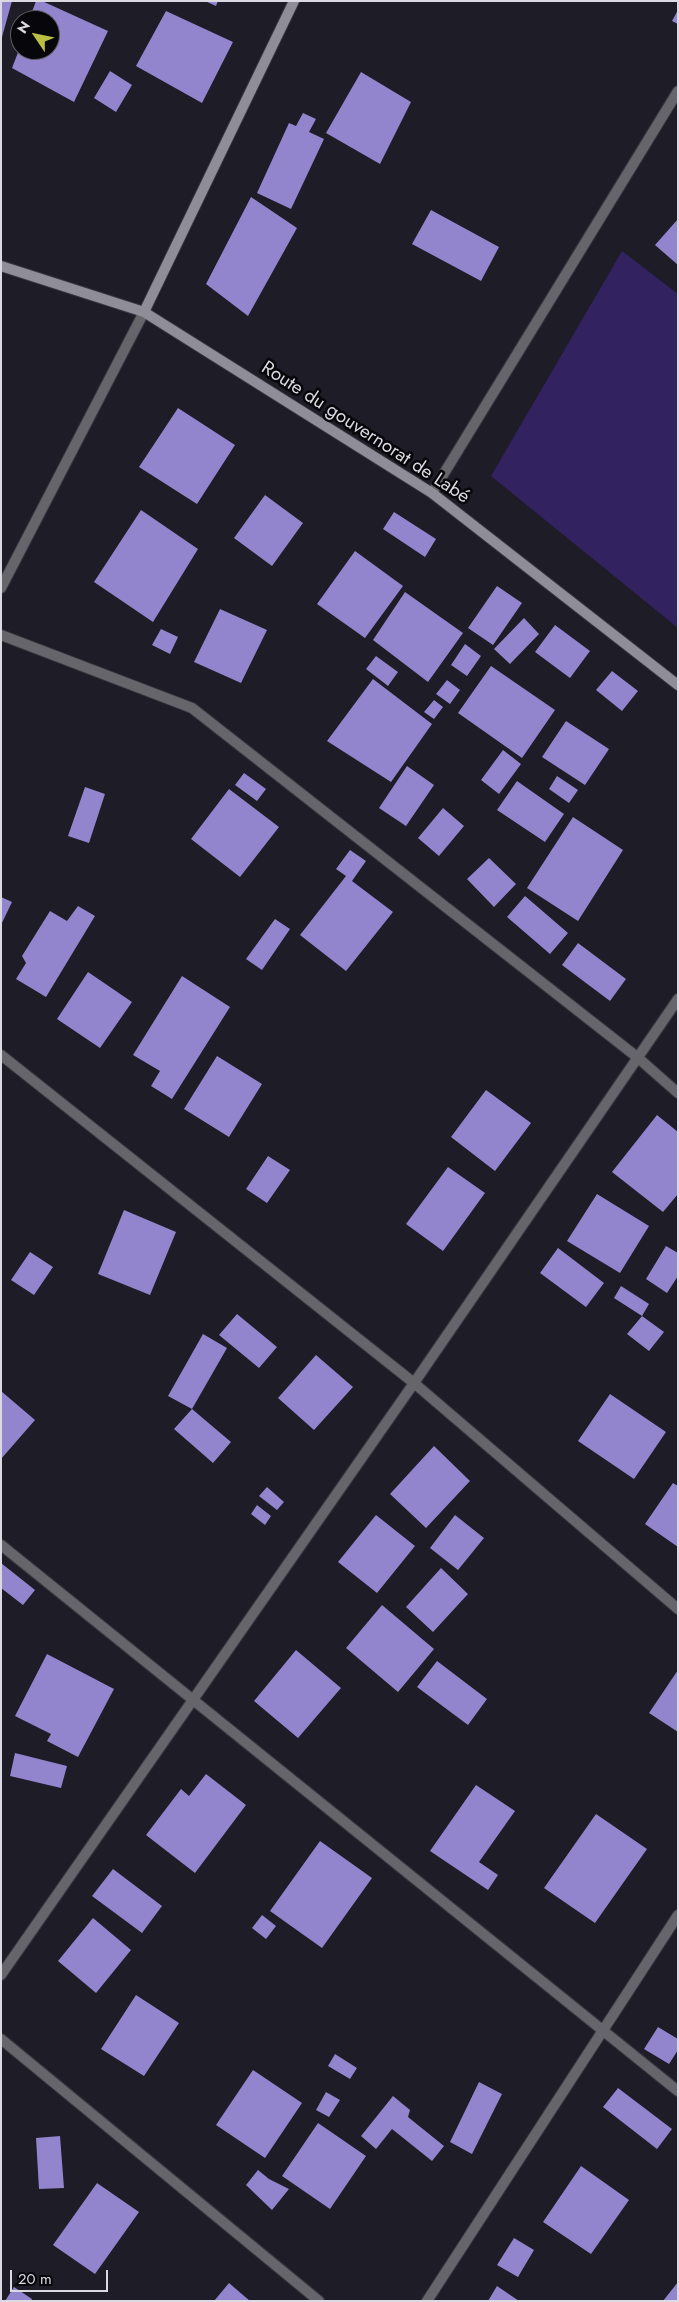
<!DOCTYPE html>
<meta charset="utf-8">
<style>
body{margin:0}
#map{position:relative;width:679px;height:2302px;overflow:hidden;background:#1d1c27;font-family:Jost,sans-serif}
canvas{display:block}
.frame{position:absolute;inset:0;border:2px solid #dbdae2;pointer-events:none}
.north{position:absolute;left:10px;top:10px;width:50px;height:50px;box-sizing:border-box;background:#07070b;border:1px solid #5c5b61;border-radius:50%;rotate:304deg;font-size:14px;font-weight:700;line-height:20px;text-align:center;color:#dbdae2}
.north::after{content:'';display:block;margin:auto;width:18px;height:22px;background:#bbc044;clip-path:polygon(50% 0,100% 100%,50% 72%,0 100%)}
.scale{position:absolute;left:10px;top:2270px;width:98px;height:22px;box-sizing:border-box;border:2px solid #dbdae2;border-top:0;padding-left:6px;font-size:15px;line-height:18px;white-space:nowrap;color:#dbdae2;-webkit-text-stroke:4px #07070b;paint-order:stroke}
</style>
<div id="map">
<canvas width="679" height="2302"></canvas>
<div class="frame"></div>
<div class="north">N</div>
<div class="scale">20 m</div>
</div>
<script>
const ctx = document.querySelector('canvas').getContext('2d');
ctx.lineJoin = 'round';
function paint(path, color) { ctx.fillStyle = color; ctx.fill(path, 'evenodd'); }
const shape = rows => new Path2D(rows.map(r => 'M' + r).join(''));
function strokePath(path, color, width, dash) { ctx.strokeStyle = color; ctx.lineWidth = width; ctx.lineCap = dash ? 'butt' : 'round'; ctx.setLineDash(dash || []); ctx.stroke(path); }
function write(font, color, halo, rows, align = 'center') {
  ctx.font = font + ' Jost,sans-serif'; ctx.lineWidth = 5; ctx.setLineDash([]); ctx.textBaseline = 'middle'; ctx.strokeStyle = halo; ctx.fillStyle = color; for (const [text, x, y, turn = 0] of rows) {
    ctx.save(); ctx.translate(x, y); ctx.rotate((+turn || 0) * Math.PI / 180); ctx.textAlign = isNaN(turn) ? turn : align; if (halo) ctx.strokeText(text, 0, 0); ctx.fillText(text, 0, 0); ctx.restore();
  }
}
const green = shape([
 [622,251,678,294,678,628,491,476]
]);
const building = shape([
 [1,1,12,1,2,37,1,37],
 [36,1,42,1,108,31,74,102,12,68,19,50,50,50,50,20,29,20],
 [205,1,218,1,216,6],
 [678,10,678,24,672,21],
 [166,11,233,42,202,103,136,66],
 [110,71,132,85,116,112,94,98],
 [361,72,411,102,380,164,326,133],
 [303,113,316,119,309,132,324,139,291,209,257,193,289,123,296,126],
 [251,197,297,228,248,316,206,284],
 [431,210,499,247,481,281,412,244],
 [678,219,678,265,655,245],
 [178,408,235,445,197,504,139,467],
 [265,495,303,523,272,566,234,538],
 [141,510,198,549,153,622,94,582],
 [394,512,436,539,425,557,383,529],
 [355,551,403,586,365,638,317,604],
 [497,586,522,603,493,645,468,628],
 [405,592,463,633,428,682,373,640],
 [220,609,267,630,241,683,194,662],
 [524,618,539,634,510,664,494,649],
 [555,625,590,651,570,678,535,652],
 [161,629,178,637,170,654,152,645],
 [465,644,481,656,467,676,451,665],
 [376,656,398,672,388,686,366,669],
 [491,666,555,710,522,758,458,713],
 [612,671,638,691,622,711,596,690],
 [373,679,432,724,391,782,327,741],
 [447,680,460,690,450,704,436,694],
 [434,700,443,707,434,719,424,712],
 [566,721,609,749,585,785,542,757],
 [503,750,521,764,499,794,481,780],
 [407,766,434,785,406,826,379,808],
 [244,773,266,789,257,801,235,785],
 [557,776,578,790,569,803,549,789],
 [517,781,564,814,545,842,497,810],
 [85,787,105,794,89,843,68,836],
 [229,789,279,827,240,877,191,839],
 [443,808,464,826,439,856,418,838],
 [573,817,623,850,578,921,527,888],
 [350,850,366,861,352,881,393,912,346,971,300,935,346,876,336,869],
 [489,858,516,884,494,907,467,879],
 [525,896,568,933,550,954,507,917],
 [1,897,12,902,1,925],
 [78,906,95,916,46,997,16,979,26,963,22,956,50,911,67,921],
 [275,919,290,929,262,970,246,959],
 [578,943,626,979,610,1001,562,965],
 [88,972,132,1002,100,1048,57,1019],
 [182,976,230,1007,172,1099,151,1086,160,1071,133,1055],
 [217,1056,262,1084,229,1137,184,1109],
 [486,1090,531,1123,495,1171,451,1137],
 [657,1115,678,1132,678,1194,663,1212,612,1172],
 [268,1156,290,1170,267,1203,246,1189],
 [448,1167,485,1193,443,1251,406,1224],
 [597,1194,649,1226,620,1273,567,1241],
 [124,1210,176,1232,150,1295,98,1274],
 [666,1246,678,1253,678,1276,667,1293,646,1279],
 [558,1248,604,1283,586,1307,540,1273],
 [30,1252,53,1267,34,1295,11,1280],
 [621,1286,649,1304,642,1316,664,1332,649,1351,627,1334,642,1316,614,1298],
 [237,1314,277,1347,259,1368,219,1335],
 [203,1334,227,1348,192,1409,231,1442,213,1463,174,1429,192,1409,168,1396],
 [316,1355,353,1387,314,1430,278,1398],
 [1,1391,35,1420,1,1459],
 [610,1394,666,1432,634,1479,578,1441],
 [434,1446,470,1481,426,1528,390,1494],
 [673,1483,678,1486,678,1547,645,1524],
 [267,1487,284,1502,277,1510,259,1496],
 [257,1505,271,1516,265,1525,251,1514],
 [376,1515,415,1546,377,1593,338,1562],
 [455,1515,484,1538,458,1570,430,1548],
 [1,1563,35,1590,23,1605,1,1588],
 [441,1568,468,1594,433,1632,406,1607],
 [382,1605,434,1649,398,1692,346,1648],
 [296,1650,341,1688,298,1738,254,1701],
 [47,1654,114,1689,78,1757,47,1741,51,1734,15,1716],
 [437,1661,487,1699,468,1725,417,1687],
 [678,1670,678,1732,649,1713],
 [15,1753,67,1766,61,1788,10,1776],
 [206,1774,246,1805,195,1873,146,1835,181,1789,189,1796],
 [476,1785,515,1811,479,1862,498,1875,488,1890,430,1851],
 [596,1814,647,1849,595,1923,544,1888],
 [320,1841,372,1878,322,1948,270,1911],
 [113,1869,162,1906,142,1933,92,1896],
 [262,1915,276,1926,266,1939,252,1928],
 [93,1918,131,1950,96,1993,58,1961],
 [136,1995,179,2023,144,2076,101,2049],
 [658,2027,678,2039,678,2050,669,2064,644,2049],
 [335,2054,357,2068,350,2079,328,2066],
 [253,2070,302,2103,265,2158,216,2125],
 [479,2082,502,2094,472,2154,450,2142],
 [618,2088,672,2129,657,2149,603,2107],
 [326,2092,340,2100,329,2117,316,2110],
 [393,2096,410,2110,408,2117,444,2146,432,2161,392,2129,376,2149,361,2136],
 [318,2123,366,2156,330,2209,282,2176],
 [60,2136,64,2188,39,2189,36,2138],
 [581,2166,629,2200,591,2254,543,2222],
 [258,2170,269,2179,289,2189,272,2210,246,2185],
 [97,2183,139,2212,95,2274,53,2245],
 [514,2238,534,2250,518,2277,497,2265],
 [678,2282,678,2301,663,2301],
 [229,2283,250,2301,214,2301],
 [497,2286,519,2301,488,2301],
 [14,2287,32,2299,31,2301,5,2301]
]);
const street = shape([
 [432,493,678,91],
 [1,588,144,312],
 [1,635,192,708,637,1057,678,1093],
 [1,1055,414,1383,678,1609],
 [1,1545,678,2091],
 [1,1975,414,1383,678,999],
 [1,2039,319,2301],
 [427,2301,678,1915]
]);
const secondary = shape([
 [1,266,144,312,432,493,678,685],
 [144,312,294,1]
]);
const streetNames = [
 ["Route du gouvernorat de Labé",365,433,33]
];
paint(green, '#322260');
paint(building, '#9285ce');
strokePath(street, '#383741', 12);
strokePath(secondary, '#383741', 12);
strokePath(street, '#65656b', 10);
strokePath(secondary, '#8f8e98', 10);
write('19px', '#dbdae2', '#07070b', streetNames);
</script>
